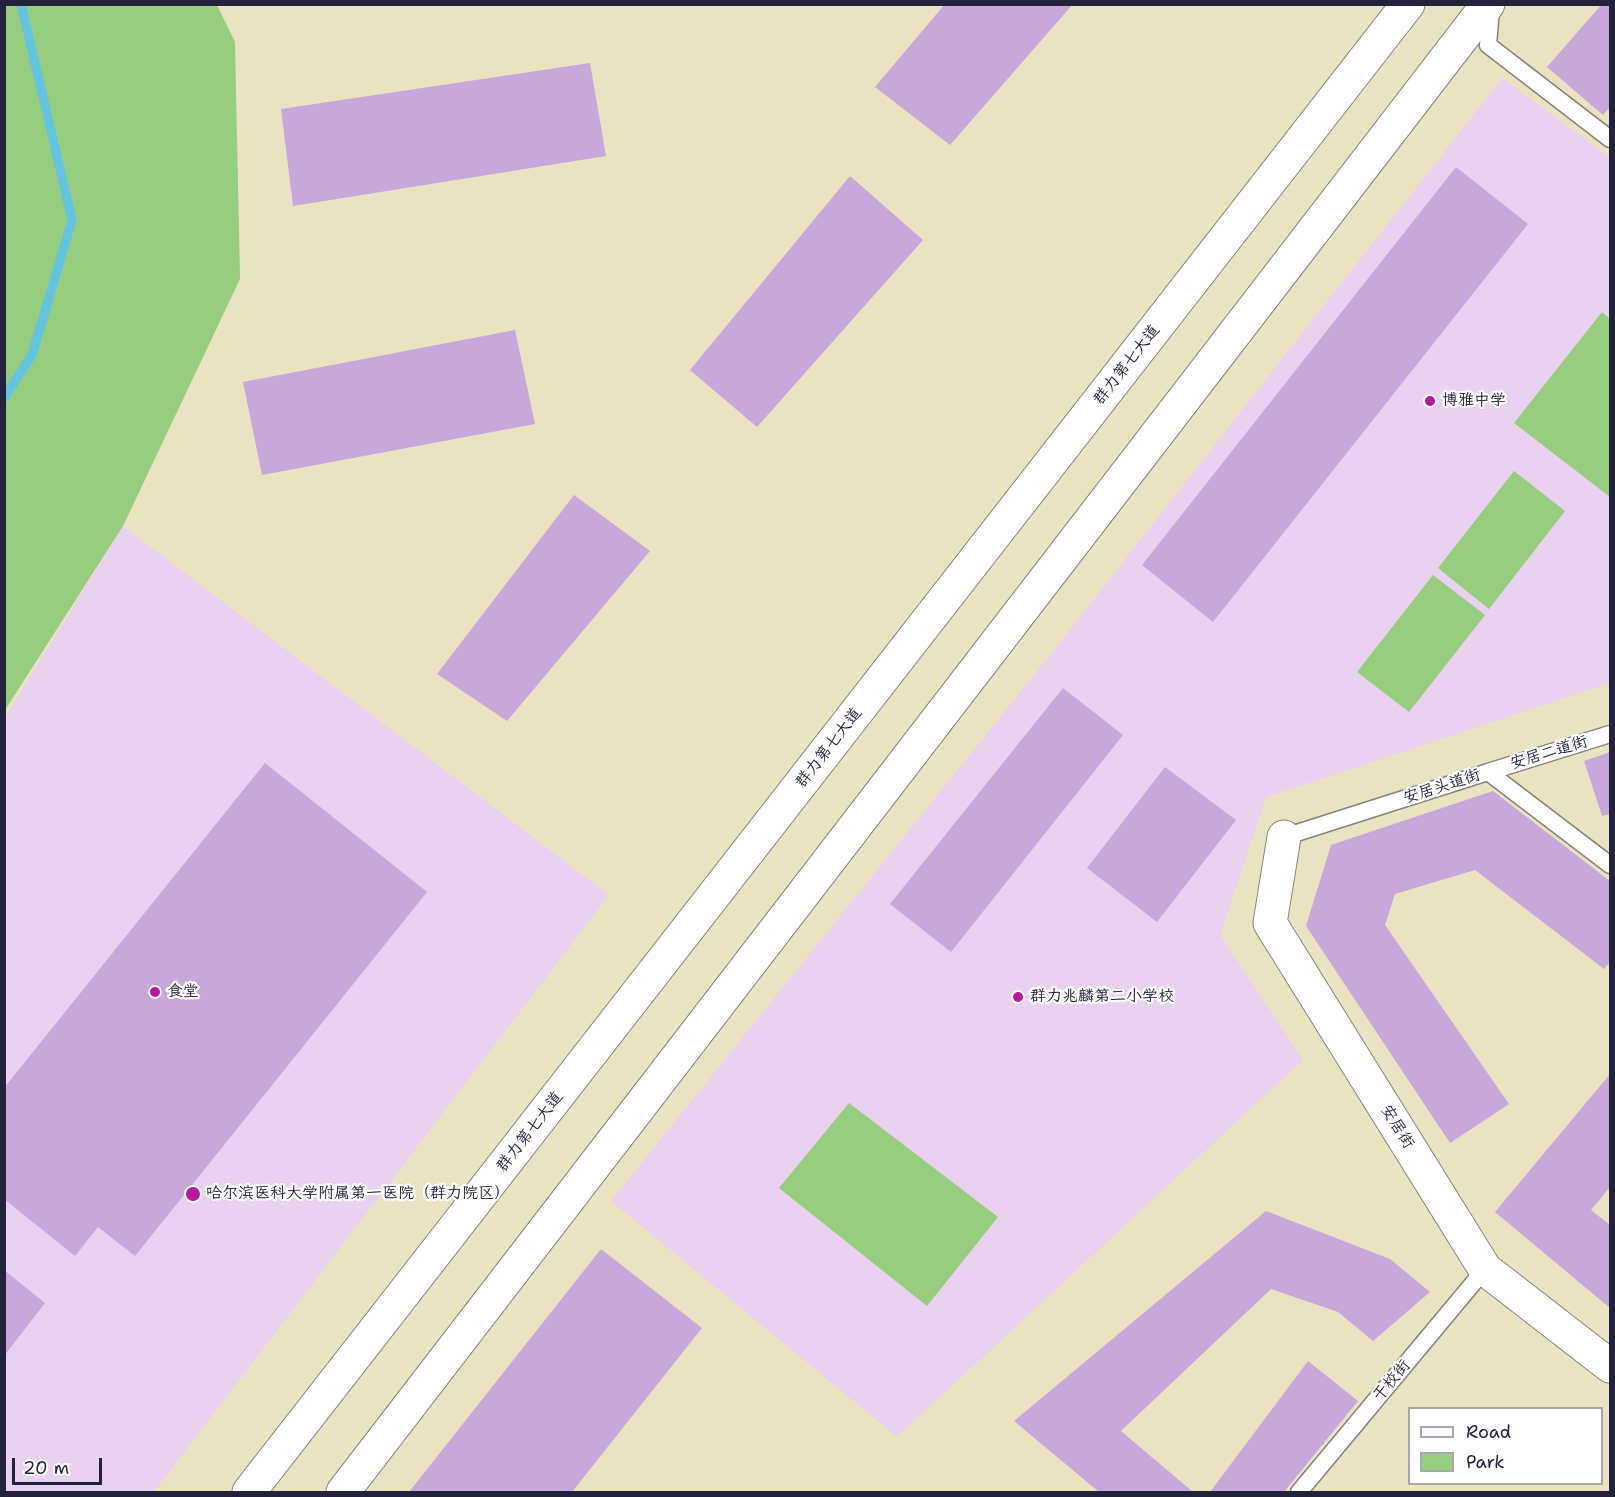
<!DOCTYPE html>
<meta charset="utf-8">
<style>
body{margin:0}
#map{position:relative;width:1615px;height:1497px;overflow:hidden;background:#eae3c1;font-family:"Shantell Sans",sans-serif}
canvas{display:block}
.frame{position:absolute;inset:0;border:6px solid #22223b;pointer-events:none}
.legend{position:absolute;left:1408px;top:1407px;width:195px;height:78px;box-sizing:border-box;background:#fff;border:2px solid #a7a7b1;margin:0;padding:8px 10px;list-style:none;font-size:18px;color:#22223b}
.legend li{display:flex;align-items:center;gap:12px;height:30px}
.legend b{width:30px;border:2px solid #a7a7b1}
.scale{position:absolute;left:12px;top:1458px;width:90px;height:27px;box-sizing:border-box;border:3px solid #22223b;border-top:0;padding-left:8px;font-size:18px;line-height:21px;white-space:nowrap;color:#22223b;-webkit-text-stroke:4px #fff;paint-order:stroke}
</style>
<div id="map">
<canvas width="1615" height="1497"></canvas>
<div class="frame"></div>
<ul class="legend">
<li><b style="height:8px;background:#fff"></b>Road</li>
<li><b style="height:16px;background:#96cd7e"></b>Park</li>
</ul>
<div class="scale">20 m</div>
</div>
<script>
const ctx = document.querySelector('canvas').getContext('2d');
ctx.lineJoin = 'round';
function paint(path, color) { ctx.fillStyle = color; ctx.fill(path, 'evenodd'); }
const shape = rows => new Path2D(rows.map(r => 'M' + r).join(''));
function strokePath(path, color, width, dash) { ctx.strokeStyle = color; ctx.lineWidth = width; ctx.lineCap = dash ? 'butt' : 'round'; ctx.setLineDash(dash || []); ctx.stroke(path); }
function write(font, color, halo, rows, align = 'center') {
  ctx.font = font + ' "Shantell Sans","LXGW WenKai TC",sans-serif'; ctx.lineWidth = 4.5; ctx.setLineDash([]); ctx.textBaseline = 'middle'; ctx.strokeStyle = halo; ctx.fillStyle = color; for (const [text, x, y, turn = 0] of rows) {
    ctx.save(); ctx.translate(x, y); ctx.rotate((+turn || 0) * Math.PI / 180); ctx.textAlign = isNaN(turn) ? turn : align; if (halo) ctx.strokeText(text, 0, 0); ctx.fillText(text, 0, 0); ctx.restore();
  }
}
const built = shape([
 [1502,78,1610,157,1610,683,1266,797,1220,935,1303,1060,897,1437,611,1201,1058,645],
 [123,526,609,895,154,1492,5,1492,4,719]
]);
const green = shape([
 [5,4,217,5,235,42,240,279,123,526,5,710],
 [1602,312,1610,319,1610,497,1514,423],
 [1514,471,1565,511,1489,609,1438,568],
 [1433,575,1485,615,1409,712,1357,672],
 [849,1103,998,1217,927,1306,779,1188]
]);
const stream = shape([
 [4,398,32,355,72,220,21,4]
]);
const building = shape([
 [945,4,1073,4,950,145,875,87],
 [1602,4,1610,4,1610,107,1603,115,1547,67],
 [590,63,606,156,293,206,281,109],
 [1456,167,1528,224,1213,622,1142,565],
 [850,176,923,240,757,427,690,370],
 [515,330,535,424,262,475,243,382],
 [574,495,650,551,507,721,437,674],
 [1063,688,1123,735,951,952,890,904],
 [1610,752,1610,814,1602,816,1584,761],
 [265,763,427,892,135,1256,98,1227,75,1256,4,1199,4,1088],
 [1165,767,1236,820,1157,922,1087,868],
 [1493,791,1610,881,1610,962,1604,969,1475,870,1395,894,1385,925,1509,1104,1450,1143,1306,926,1331,845],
 [1610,1074,1610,1187,1591,1210,1610,1225,1610,1308,1495,1212],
 [1266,1211,1390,1259,1430,1292,1373,1341,1338,1312,1271,1289,1121,1431,1193,1492,1099,1492,1014,1421],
 [601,1249,702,1328,572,1492,409,1492],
 [4,1270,45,1303,4,1356],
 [1308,1361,1358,1401,1284,1492,1210,1492]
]);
const service = shape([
 [1491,9,1488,45,1610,139],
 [1488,772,1610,734],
 [1284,837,1488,772,1610,865],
 [1299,1492,1485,1269]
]);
const minor = shape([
 [1284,837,1270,923,1485,1269,1610,1366]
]);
const secondary = shape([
 [249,1492,1408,4],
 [343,1492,1488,4]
]);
const markers = [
 [1430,401,6,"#b5179e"],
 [155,992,6,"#b5179e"],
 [1018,997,6,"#b5179e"],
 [193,1194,8,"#b5179e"]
];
const streetNames = [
 ["群力第七大道",1127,365,-52],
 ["群力第七大道",829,748,-52],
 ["安居二道街",1549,753,-17],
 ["安居头道街",1442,787,-18],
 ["安居街",1397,1127,58],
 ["群力第七大道",530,1132,-52],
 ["干校街",1392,1381,-50]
];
const poiNames = [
 ["博雅中学",1442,401],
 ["食堂",167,992],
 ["群力兆麟第二小学校",1030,997],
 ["哈尔滨医科大学附属第一医院（群力院区）",206,1194]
];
paint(built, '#e8d2ef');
paint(green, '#96cd7e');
strokePath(stream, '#62c4e0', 9);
paint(building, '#c6a8db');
strokePath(service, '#86827e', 19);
strokePath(minor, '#86827e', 35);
strokePath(secondary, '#86827e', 35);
strokePath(service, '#fff', 16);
strokePath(minor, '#fff', 33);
strokePath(secondary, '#fff', 33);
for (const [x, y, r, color] of markers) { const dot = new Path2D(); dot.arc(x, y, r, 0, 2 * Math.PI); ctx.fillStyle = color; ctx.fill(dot); strokePath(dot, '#fff', 2); }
write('16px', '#22223b', '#fff', streetNames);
write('16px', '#22223b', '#fff', poiNames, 'left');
</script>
